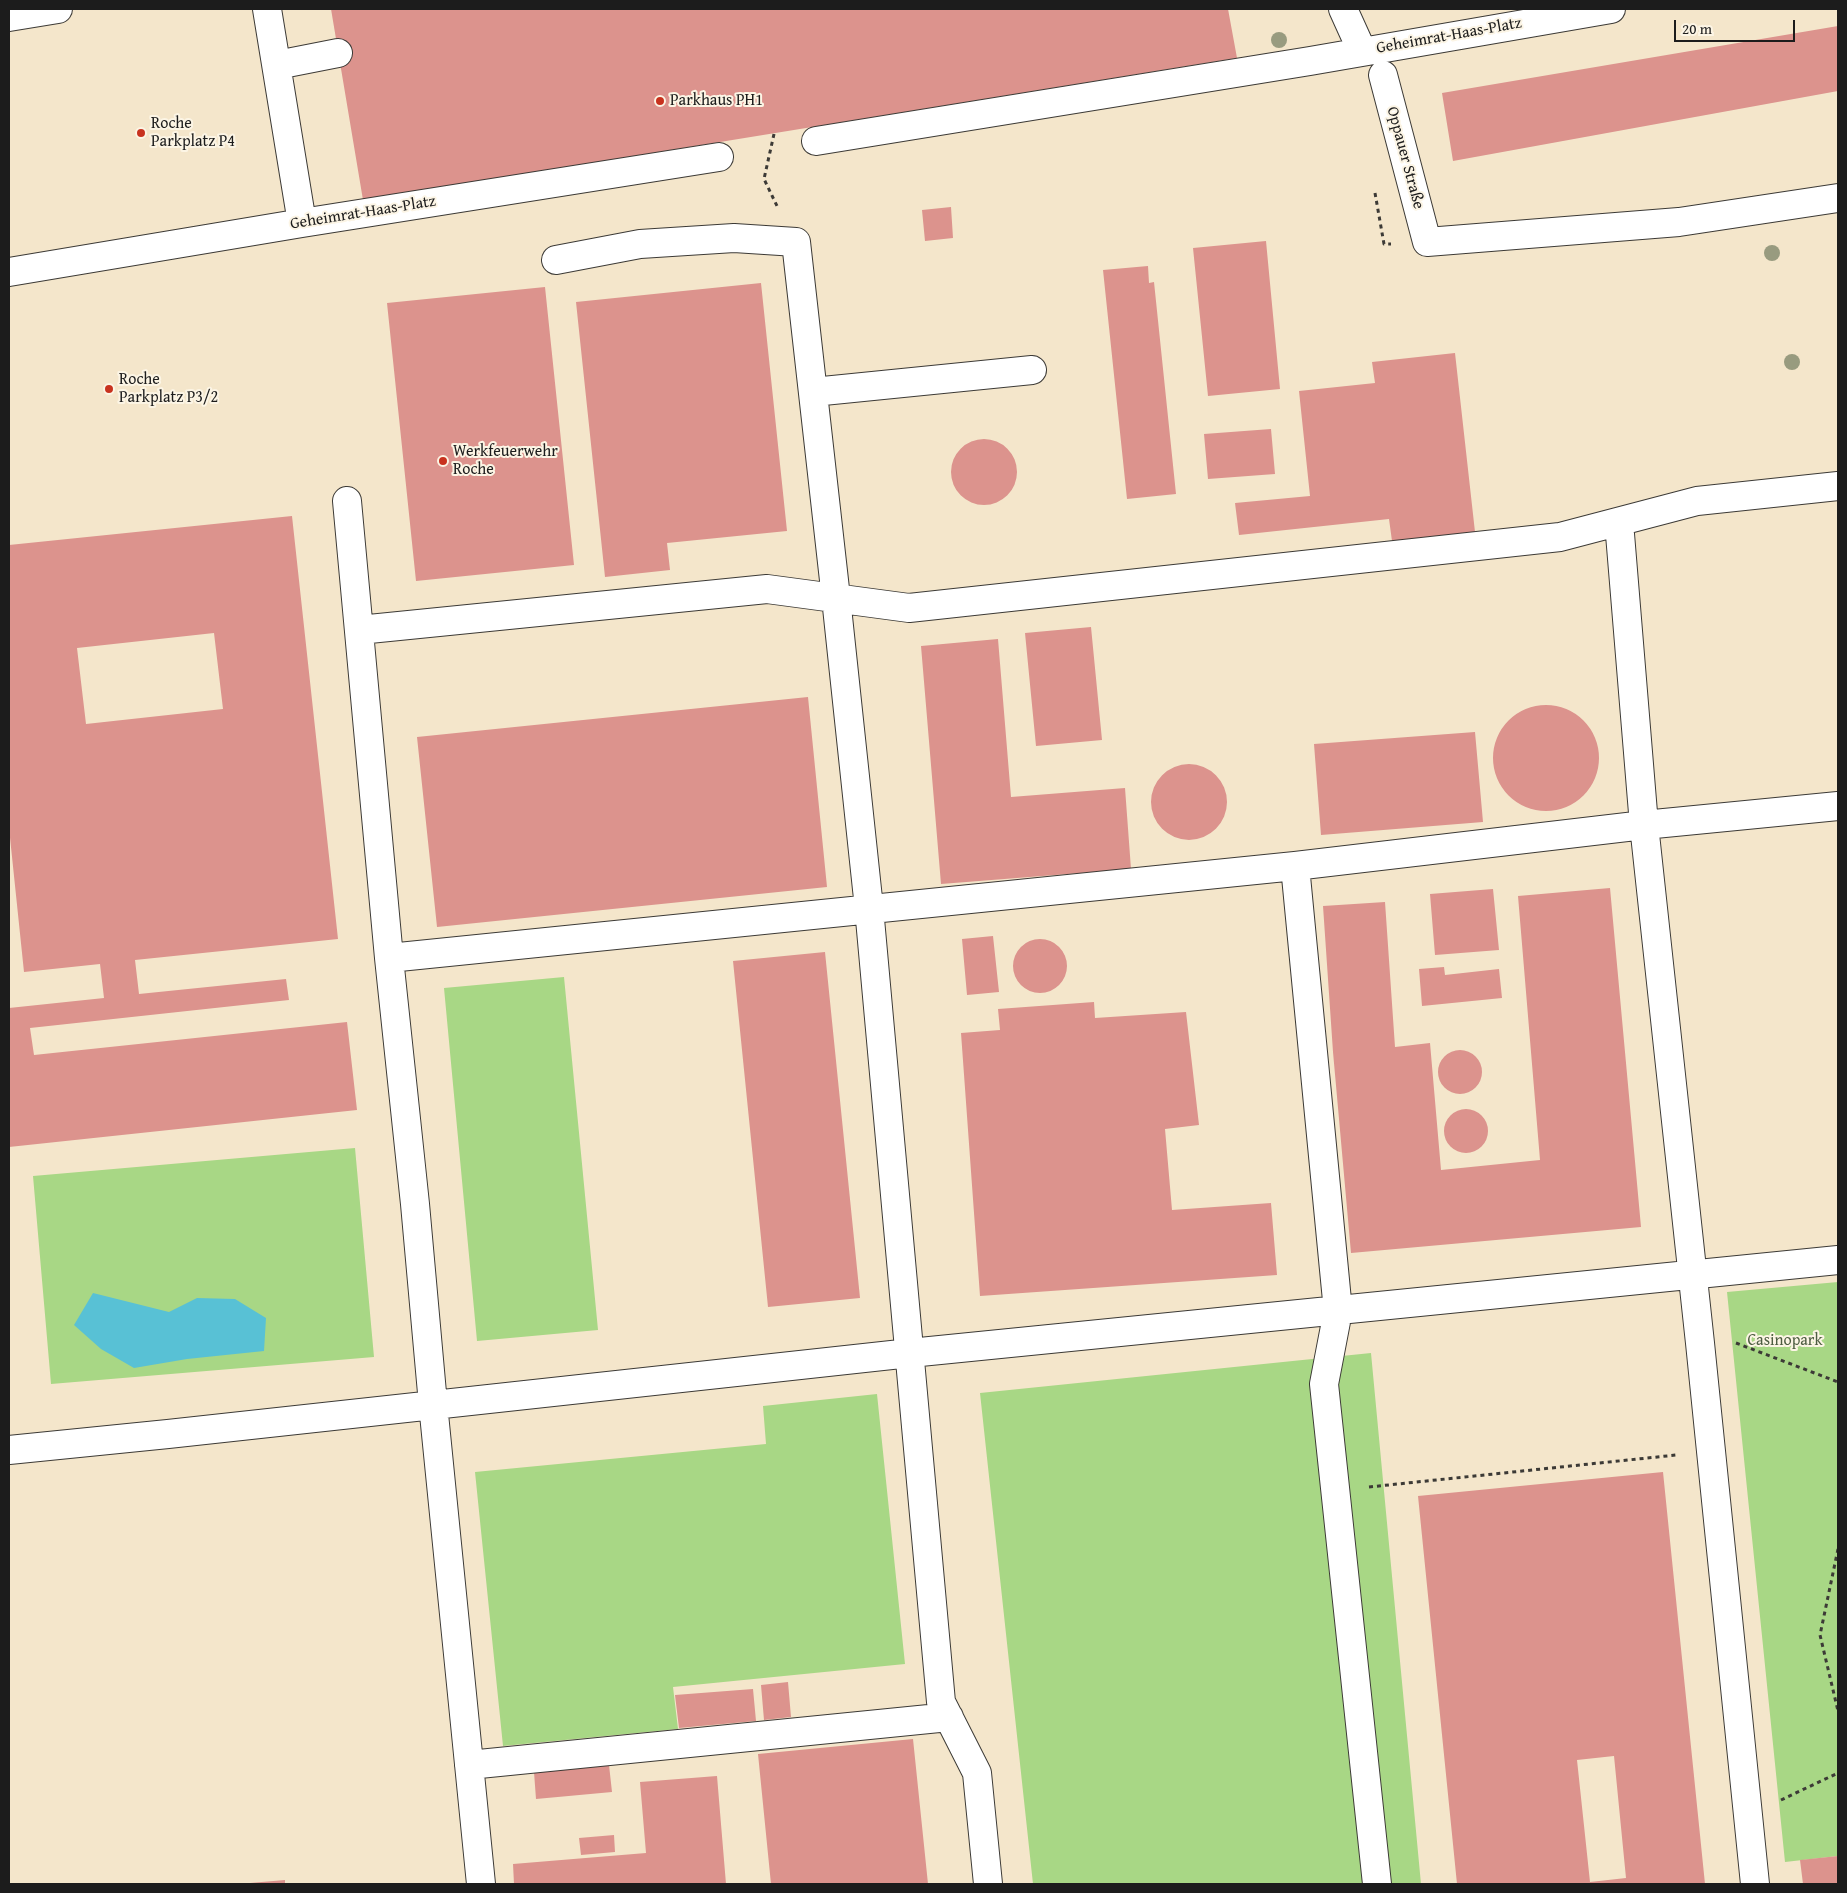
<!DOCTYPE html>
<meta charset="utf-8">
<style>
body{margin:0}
#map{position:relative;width:1847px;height:1893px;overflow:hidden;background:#f4e6cb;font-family:"Gentium Book Plus",serif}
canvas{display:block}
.frame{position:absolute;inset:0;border:10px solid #1c1c1c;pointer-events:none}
.scale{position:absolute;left:1674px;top:20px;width:121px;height:22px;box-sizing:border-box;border:2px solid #1c1c1c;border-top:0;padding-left:6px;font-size:15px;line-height:18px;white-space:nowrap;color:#1c1c1c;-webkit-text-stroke:4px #fcf5e5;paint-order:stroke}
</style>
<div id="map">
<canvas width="1847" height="1893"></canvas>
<div class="frame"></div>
<div class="scale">20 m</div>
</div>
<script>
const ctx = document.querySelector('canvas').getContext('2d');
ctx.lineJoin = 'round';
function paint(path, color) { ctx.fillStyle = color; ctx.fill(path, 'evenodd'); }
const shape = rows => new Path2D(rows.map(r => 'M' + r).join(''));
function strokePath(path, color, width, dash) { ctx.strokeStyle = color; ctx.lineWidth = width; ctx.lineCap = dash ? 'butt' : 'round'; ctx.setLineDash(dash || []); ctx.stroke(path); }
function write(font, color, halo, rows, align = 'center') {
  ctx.font = font + ' "Gentium Book Plus",serif'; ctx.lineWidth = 4; ctx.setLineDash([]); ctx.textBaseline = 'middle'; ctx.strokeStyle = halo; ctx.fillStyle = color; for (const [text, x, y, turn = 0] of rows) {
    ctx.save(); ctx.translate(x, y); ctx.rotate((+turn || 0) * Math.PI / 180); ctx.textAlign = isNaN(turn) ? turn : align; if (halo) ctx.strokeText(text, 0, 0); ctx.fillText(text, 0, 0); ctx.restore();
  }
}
const green = shape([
 [564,977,598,1330,477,1341,444,988],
 [355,1148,374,1357,51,1384,33,1176],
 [1838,1282,1838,1856,1785,1862,1727,1292],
 [1371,1353,1421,1884,1033,1884,980,1393],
 [877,1394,905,1664,673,1687,678,1729,503,1746,475,1472,766,1444,763,1406]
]);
const water = shape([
 [93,1293,169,1312,197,1298,235,1299,266,1318,264,1351,187,1359,134,1368,101,1349,74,1325]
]);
const building = shape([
 [331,9,1228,9,1237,58,363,200],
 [1838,26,1838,91,1453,161,1442,93],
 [951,207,953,238,925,241,922,210],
 [1266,241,1280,389,1208,396,1193,248],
 [1148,266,1149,283,1154,282,1176,494,1127,499,1103,270],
 [761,283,787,531,667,543,670,570,605,577,576,302],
 [545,287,574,565,416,581,387,303],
 [1455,353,1475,532,1392,541,1389,519,1239,535,1235,503,1310,496,1299,391,1375,383,1372,362],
 [1271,429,1275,474,1208,479,1204,434],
 '951 472a33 33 0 1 1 66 0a33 33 0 1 1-66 0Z',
 [292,516,338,939,135,960,139,994,286,979,289,1000,30,1028,34,1055,347,1022,357,1110,9,1147,9,1008,104,998,100,964,24,972,9,828,9,545],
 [214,633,223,709,86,724,77,648],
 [1091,627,1102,740,1036,746,1025,633],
 [998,639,1011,797,1125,788,1131,869,941,884,921,646],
 [808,697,827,887,437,927,417,737],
 '1493 758a53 53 0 1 1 106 0a53 53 0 1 1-106 0Z',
 [1475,732,1483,822,1321,835,1314,744],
 '1151 802a38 38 0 1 1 76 0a38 38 0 1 1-76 0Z',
 [1610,888,1641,1227,1351,1253,1333,1052,1323,906,1385,902,1395,1047,1430,1043,1441,1170,1540,1160,1518,896],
 [1493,889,1499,950,1435,955,1430,894],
 [993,936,999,992,967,995,962,939],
 '1013 966a27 27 0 1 1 54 0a27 27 0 1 1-54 0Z',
 [825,952,860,1298,768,1307,733,961],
 [1444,967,1445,975,1499,969,1502,998,1422,1006,1419,969],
 [1094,1002,1095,1018,1186,1012,1199,1125,1165,1129,1172,1210,1271,1203,1277,1275,980,1296,961,1033,1000,1030,998,1009],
 '1438 1072a22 22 0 1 1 44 0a22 22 0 1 1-44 0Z',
 '1444 1131a22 22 0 1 1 44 0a22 22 0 1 1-44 0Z',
 [1663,1472,1705,1884,1457,1884,1418,1496],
 [1614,1756,1626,1878,1590,1882,1577,1760],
 [788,1682,791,1717,764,1720,761,1685],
 [753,1689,756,1721,679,1728,675,1695],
 [913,1739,928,1884,771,1884,758,1754],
 [609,1765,612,1792,536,1799,534,1772],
 [717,1776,726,1884,514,1884,513,1864,646,1853,640,1782],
 [614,1835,615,1852,581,1855,579,1838],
 [1838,1856,1838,1884,1803,1884,1800,1860],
 [285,1880,285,1884,250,1884,250,1883]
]);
const path = shape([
 [774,134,764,179,777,206],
 [1375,193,1384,244,1391,244],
 [1736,1343,1838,1382],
 [1369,1487,1676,1455],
 [1838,1549,1820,1635,1838,1711],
 [1781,1800,1838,1773]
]);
const minor = shape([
 [267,9,302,223],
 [1343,9,1362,51],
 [9,17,58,9],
 [277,65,338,53],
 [1383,75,1427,242,1679,222,1838,198],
 [816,141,1310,61,1611,9],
 [556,260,640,244,734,238,796,242,836,598,869,908,941,1702,977,1773,988,1884],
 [9,272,302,223,719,157],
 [813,392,1032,370],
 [347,501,389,958,415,1204,433,1404,481,1884],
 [1619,522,1644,825,1700,1343,1755,1884],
 [359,630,767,589,909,608,1560,537,1697,501,1838,486],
 [1295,866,1338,1311,1324,1384,1377,1884],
 [389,958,1295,866,1644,825,1838,806],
 [9,1450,168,1434,910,1353,1838,1260],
 [469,1765,949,1717]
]);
const trees = [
 [1279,40],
 [1772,253],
 [1792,362]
];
const markers = [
 [660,101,5,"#c8321e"],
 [141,133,5,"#c8321e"],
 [109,389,5,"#c8321e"],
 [443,461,5,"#c8321e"]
];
const streetNames = [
 ["Geheimrat-Haas-Platz",1449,36,-10],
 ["Oppauer Straße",1405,158,75],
 ["Geheimrat-Haas-Platz",363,213,-9]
];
const poiNames = [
 ["Parkhaus PH1",670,101],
 ["Roche",151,124],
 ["Parkplatz P4",151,142],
 ["Roche",119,380],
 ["Parkplatz P3/2",119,398],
 ["Werkfeuerwehr",453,452],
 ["Roche",453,470]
];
const parkNames = [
 ["Casinopark",1785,1341]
];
paint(green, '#a8d785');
paint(water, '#58c1d5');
paint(building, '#dc938d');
strokePath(minor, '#3c3a36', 30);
strokePath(path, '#3c3a36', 3, [4, 4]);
strokePath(minor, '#fff', 28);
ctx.fillStyle = '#989b7f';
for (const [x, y] of trees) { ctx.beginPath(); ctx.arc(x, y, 8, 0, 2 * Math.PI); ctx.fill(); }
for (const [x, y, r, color] of markers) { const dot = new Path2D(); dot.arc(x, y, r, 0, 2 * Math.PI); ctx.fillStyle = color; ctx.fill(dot); strokePath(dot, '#fcf5e5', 2); }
write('16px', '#1c1c1c', '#fcf5e5', streetNames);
write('16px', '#1c1c1c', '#fcf5e5', poiNames, 'left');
write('16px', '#4d5d41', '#fcf5e5', parkNames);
</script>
